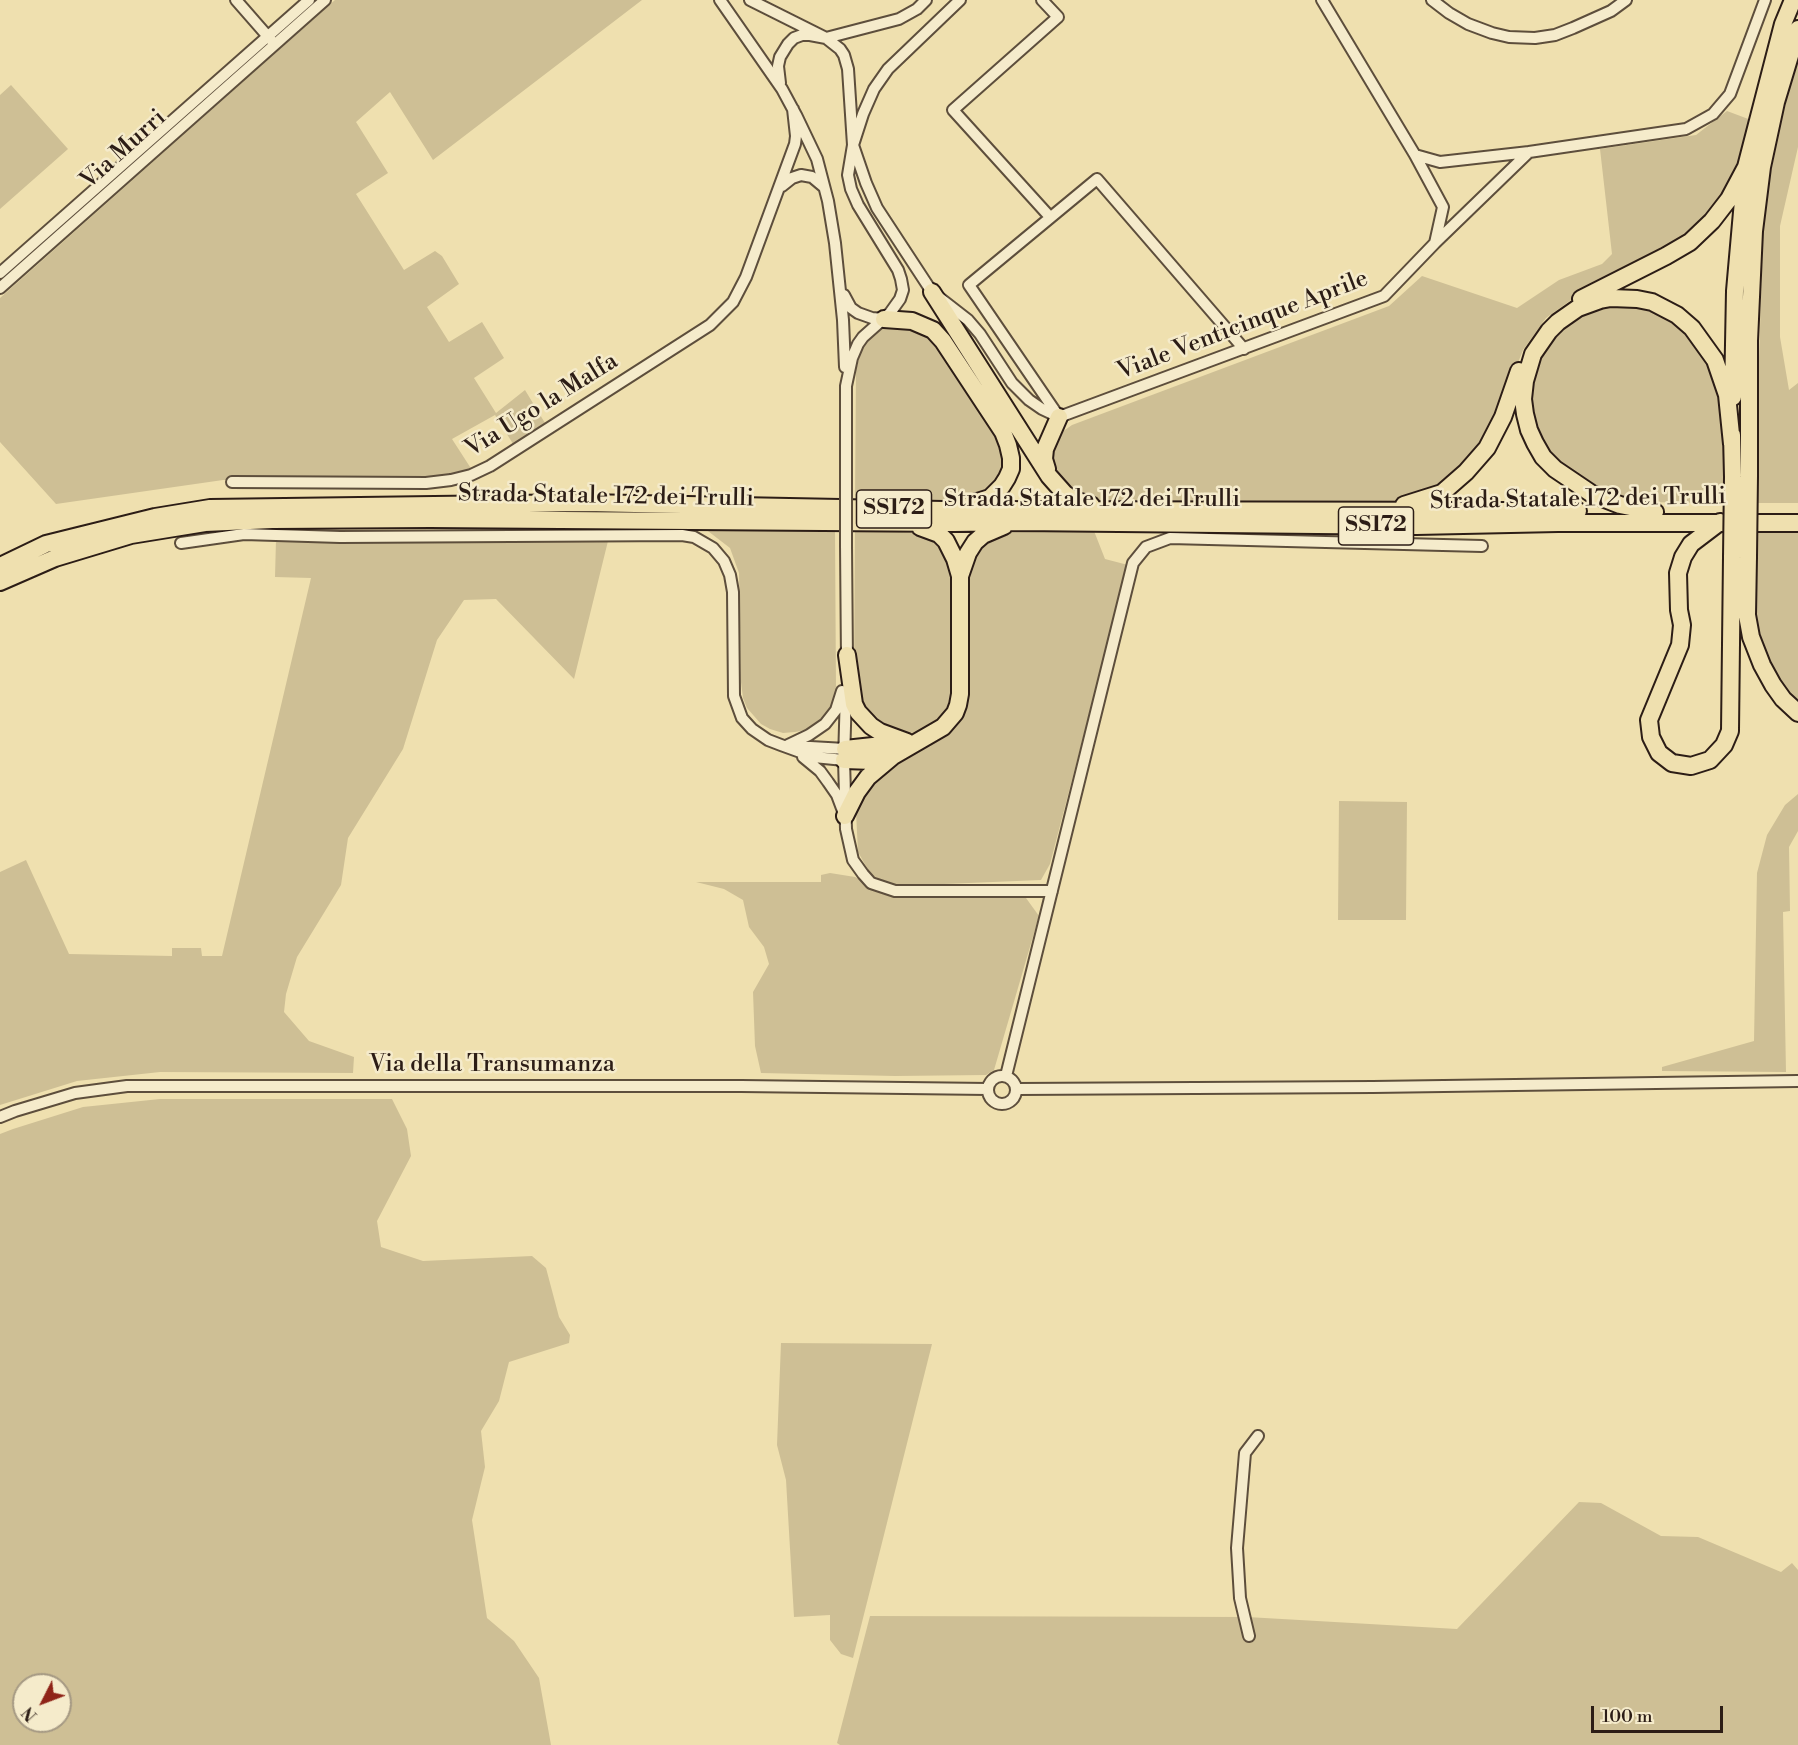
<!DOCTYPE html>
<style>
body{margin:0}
#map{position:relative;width:1798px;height:1745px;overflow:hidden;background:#efe0af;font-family:"Libre Bodoni",serif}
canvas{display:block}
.north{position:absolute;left:12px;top:1673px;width:60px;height:60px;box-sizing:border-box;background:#f5ebcb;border:2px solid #a59983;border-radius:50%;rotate:228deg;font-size:16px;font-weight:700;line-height:24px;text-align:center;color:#2c1d16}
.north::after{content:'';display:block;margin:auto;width:21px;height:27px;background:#8f2418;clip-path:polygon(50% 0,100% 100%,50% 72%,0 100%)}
.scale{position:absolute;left:1591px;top:1706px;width:132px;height:27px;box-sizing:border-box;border:3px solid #2c1d16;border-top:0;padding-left:8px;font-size:18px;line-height:21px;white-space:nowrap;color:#2c1d16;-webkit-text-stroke:4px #f5ebcb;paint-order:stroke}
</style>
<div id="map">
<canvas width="1798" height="1745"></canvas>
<div class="north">N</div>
<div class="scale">100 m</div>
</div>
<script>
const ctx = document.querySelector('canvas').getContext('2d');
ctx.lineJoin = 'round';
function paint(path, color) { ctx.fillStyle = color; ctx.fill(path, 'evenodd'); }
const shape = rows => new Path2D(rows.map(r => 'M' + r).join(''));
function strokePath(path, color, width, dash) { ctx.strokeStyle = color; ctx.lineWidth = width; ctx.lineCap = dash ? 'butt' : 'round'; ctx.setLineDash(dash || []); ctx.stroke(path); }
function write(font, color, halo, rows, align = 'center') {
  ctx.font = font + ' "Libre Bodoni",serif'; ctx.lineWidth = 5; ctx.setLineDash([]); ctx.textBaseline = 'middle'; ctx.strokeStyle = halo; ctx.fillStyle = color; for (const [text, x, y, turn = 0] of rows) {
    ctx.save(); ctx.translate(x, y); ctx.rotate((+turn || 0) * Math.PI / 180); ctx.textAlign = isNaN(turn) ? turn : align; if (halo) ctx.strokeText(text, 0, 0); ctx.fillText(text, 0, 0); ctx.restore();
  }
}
const green = shape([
 [335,0,642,0,433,160,390,92,356,122,388,173,356,194,404,270,435,251,442,256,459,284,427,307,449,342,482,322,504,358,474,378,496,413,525,390,545,423,538,432,515,447,495,415,452,439,472,470,445,479,223,480,56,504,0,442,0,298],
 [1798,61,1798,147,1780,226,1780,337,1789,390,1798,383,1798,503,1757,503,1757,417,1764,208,1784,105],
 [11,85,68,149,0,209,0,95],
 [1727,111,1751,120,1739,170,1716,212,1682,243,1571,300,1546,318,1523,350,1486,445,1434,493,1400,503,1090,501,1080,498,1052,469,1051,449,1054,440,1062,432,1072,425,1389,306,1422,276,1517,308,1559,280,1602,264,1612,254,1600,149,1696,135],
 [1609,303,1640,304,1671,316,1693,334,1721,388,1728,503,1632,502,1604,495,1554,462,1530,415,1529,385,1537,356,1555,330,1579,313],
 [895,323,927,332,1000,436,1007,462,995,488,968,500,855,501,856,370,862,348,875,332],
 [704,528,835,531,836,691,830,709,824,717,806,730,795,732,783,733,770,729,761,724,747,708,743,698,741,682,739,573,730,548],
 [855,529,917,533,929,537,939,546,945,555,951,579,951,700,944,715,937,721,924,730,915,733,891,732,866,716,854,682],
 [1094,531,1105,559,1128,565,1050,864,1041,880,896,886,871,875,858,852,856,812,867,786,896,763,946,736,966,711,968,575,970,561,982,542,1004,533],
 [1757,533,1798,533,1798,709,1783,692,1759,643,1756,612],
 [276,540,608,541,574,679,496,599,464,600,437,640,403,749,348,838,341,885,297,957,286,994,284,1012,309,1041,354,1057,353,1073,160,1072,77,1081,0,1105,0,872,26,860,69,954,172,956,172,948,201,948,202,956,222,956,311,578,275,577],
 [1798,794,1798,831,1789,847,1790,911,1783,912,1786,1072,1662,1071,1662,1067,1754,1041,1757,873,1767,835,1785,805],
 [1339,801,1407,802,1406,920,1338,920],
 [830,873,855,877,892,896,1026,898,1039,916,994,1070,986,1075,895,1076,761,1073,755,1046,753,992,769,964,764,947,749,927,743,900,724,889,696,882,821,882,821,875],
 [160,1099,392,1099,407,1129,411,1156,377,1221,381,1247,423,1261,532,1256,546,1268,559,1317,570,1335,569,1343,509,1362,499,1401,481,1431,485,1467,472,1520,487,1618,514,1641,539,1678,551,1745,0,1745,0,1134,13,1129,83,1107],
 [24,1685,60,1685,60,1721,24,1721],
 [781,1343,932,1344,853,1658,841,1654,830,1640,830,1615,794,1617,786,1480,777,1445],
 [1579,1502,1601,1503,1661,1536,1698,1537,1781,1572,1792,1563,1798,1570,1798,1745,840,1745,837,1743,870,1616,1247,1617,1457,1629]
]);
const minor = shape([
 [236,0,271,40],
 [720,0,782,89,796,115,817,159,828,201,835,243,843,320,845,367],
 [750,0,826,38,840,49,844,55,848,69,853,145,848,175,851,189,858,205,898,270,901,279,903,290,900,299,890,313,863,337,858,344,852,358,846,386,846,489],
 [960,0,888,69,874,89,863,114,853,145,866,183,877,208,932,292,968,320,980,334,1012,383,1029,400,1042,409,1059,417],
 [1042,0,1058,17,953,110,1050,217],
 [1432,0,1449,13,1468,24,1492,33,1509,37,1535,38,1555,35,1573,28,1611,11,1626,0],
 [780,83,778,66,780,57,788,44,794,38,802,35,810,35,826,38,899,19,917,9,926,0],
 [1415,155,1440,162,1529,152],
 [782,186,792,178,801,175,812,177,824,187],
 [1435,243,1529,152,1686,129,1713,114,1730,94,1765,0],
 [0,273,309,0],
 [0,288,325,0],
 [844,295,851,308,858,313,872,318,884,319],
 [1059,417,1384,296,1435,243,1443,207,1415,155,1322,0],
 [1059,417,969,285,1097,179,1244,349],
 [232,482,426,483,451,480,471,475,490,466,710,325,733,302,746,277,795,144,796,136,793,109],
 [181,543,244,534,340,537,682,535,694,537,713,548,724,561,730,575,733,592,734,696,742,718,752,729,768,740,781,745,814,757,844,760],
 [846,545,847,661],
 [846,692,844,760,846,829,853,860,863,874,871,883,895,891,1052,891],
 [788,745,809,735,825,724,836,710,842,691],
 [793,746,845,749],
 [803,757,820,771,828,782,837,795,843,811],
 '988 1090a14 14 0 1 1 28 0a14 14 0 1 1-28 0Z',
 [1006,1076,1133,563,1146,547,1170,538,1482,546],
 [1017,1089,1373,1087,1798,1081],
 [0,1117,15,1111,75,1093,127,1086,741,1086,988,1089],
 [1249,1636,1240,1598,1237,1548,1245,1453,1258,1436]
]);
const highway = shape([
 [932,292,1049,476,1065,494,1074,500,1091,505],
 [1581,299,1666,256,1690,242,1712,221,1729,199,1746,167],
 [884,319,912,321,933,330,943,341,1003,432,1008,445,1011,458,1011,469,1007,478,1002,486,990,498,971,504],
 [1733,397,1735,291,1746,167,1783,24,1793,0],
 [1732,435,1733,477],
 [1047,469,1044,459,1045,449,1059,417],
 [1749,476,1749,341,1754,231,1762,167,1776,102,1798,29],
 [1404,505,1442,493,1466,472,1487,448,1503,417,1519,371],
 [1655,512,1620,505,1592,494,1555,469,1543,457,1535,443,1529,430,1525,414,1523,399,1525,381,1533,354,1549,331,1558,322,1578,308,1600,300,1611,298,1637,299,1652,302,1677,315,1692,328,1715,360,1727,395,1732,444],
 [1720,522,1691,544,1683,557,1678,573,1679,610,1682,625,1680,645,1649,720,1651,737,1659,753,1672,763,1691,766,1710,760,1724,745,1730,731,1732,557],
 [1748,557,1747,615,1751,637,1762,665,1773,685,1783,699,1798,713],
 [0,566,46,544,155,517,210,508,584,503,943,510,1578,511],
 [960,576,968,553,975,542,983,535,1004,526],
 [0,582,55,558,131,535,205,523,272,520,430,519,954,523,1020,522,1416,526,1558,523,1798,523],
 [847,655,854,704,858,712,871,726,880,732,907,742],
 [845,749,901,743],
 [844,760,873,761,891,757],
 [845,816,857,792,868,777,893,756,943,727,955,713,958,705,960,694,960,576,955,559,946,541,939,534,920,527]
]);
const minorBridge = shape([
 [846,545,846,489]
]);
const highwayBridge = shape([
 [1732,557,1733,477],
 [1748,557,1749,476]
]);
const shields = [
 [894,509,75],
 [1376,526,75]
];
const shieldNames = [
 ["SS172",894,509],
 ["SS172",1376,526]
];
const streetNames = [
 ["Via Murri",124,150,-42],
 ["Viale Venticinque Aprile",1243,326,-21],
 ["Via Ugo la Malfa",542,406,-32],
 ["Strada Statale 172 dei Trulli",606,497,1],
 ["Strada Statale 172 dei Trulli",1092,500],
 ["Strada Statale 172 dei Trulli",1578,500,-1],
 ["Via della Transumanza",492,1065]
];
paint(green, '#cebf95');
strokePath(minor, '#5d4e3c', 14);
strokePath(highway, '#2c1d16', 20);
strokePath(minor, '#f5ebcb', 10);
strokePath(highway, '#efe0af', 16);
strokePath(minorBridge, '#5d4e3c', 14, []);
strokePath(highwayBridge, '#2c1d16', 20, []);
strokePath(minorBridge, '#f5ebcb', 10);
strokePath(highwayBridge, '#efe0af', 16);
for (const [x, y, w] of shields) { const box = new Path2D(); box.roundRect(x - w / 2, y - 19, w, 38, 4.5); ctx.fillStyle = '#f5ebcb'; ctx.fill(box); strokePath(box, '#2c1d16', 1.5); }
write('bold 22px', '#2c1d16', null, shieldNames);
write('24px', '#2c1d16', '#f5ebcb', streetNames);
</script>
